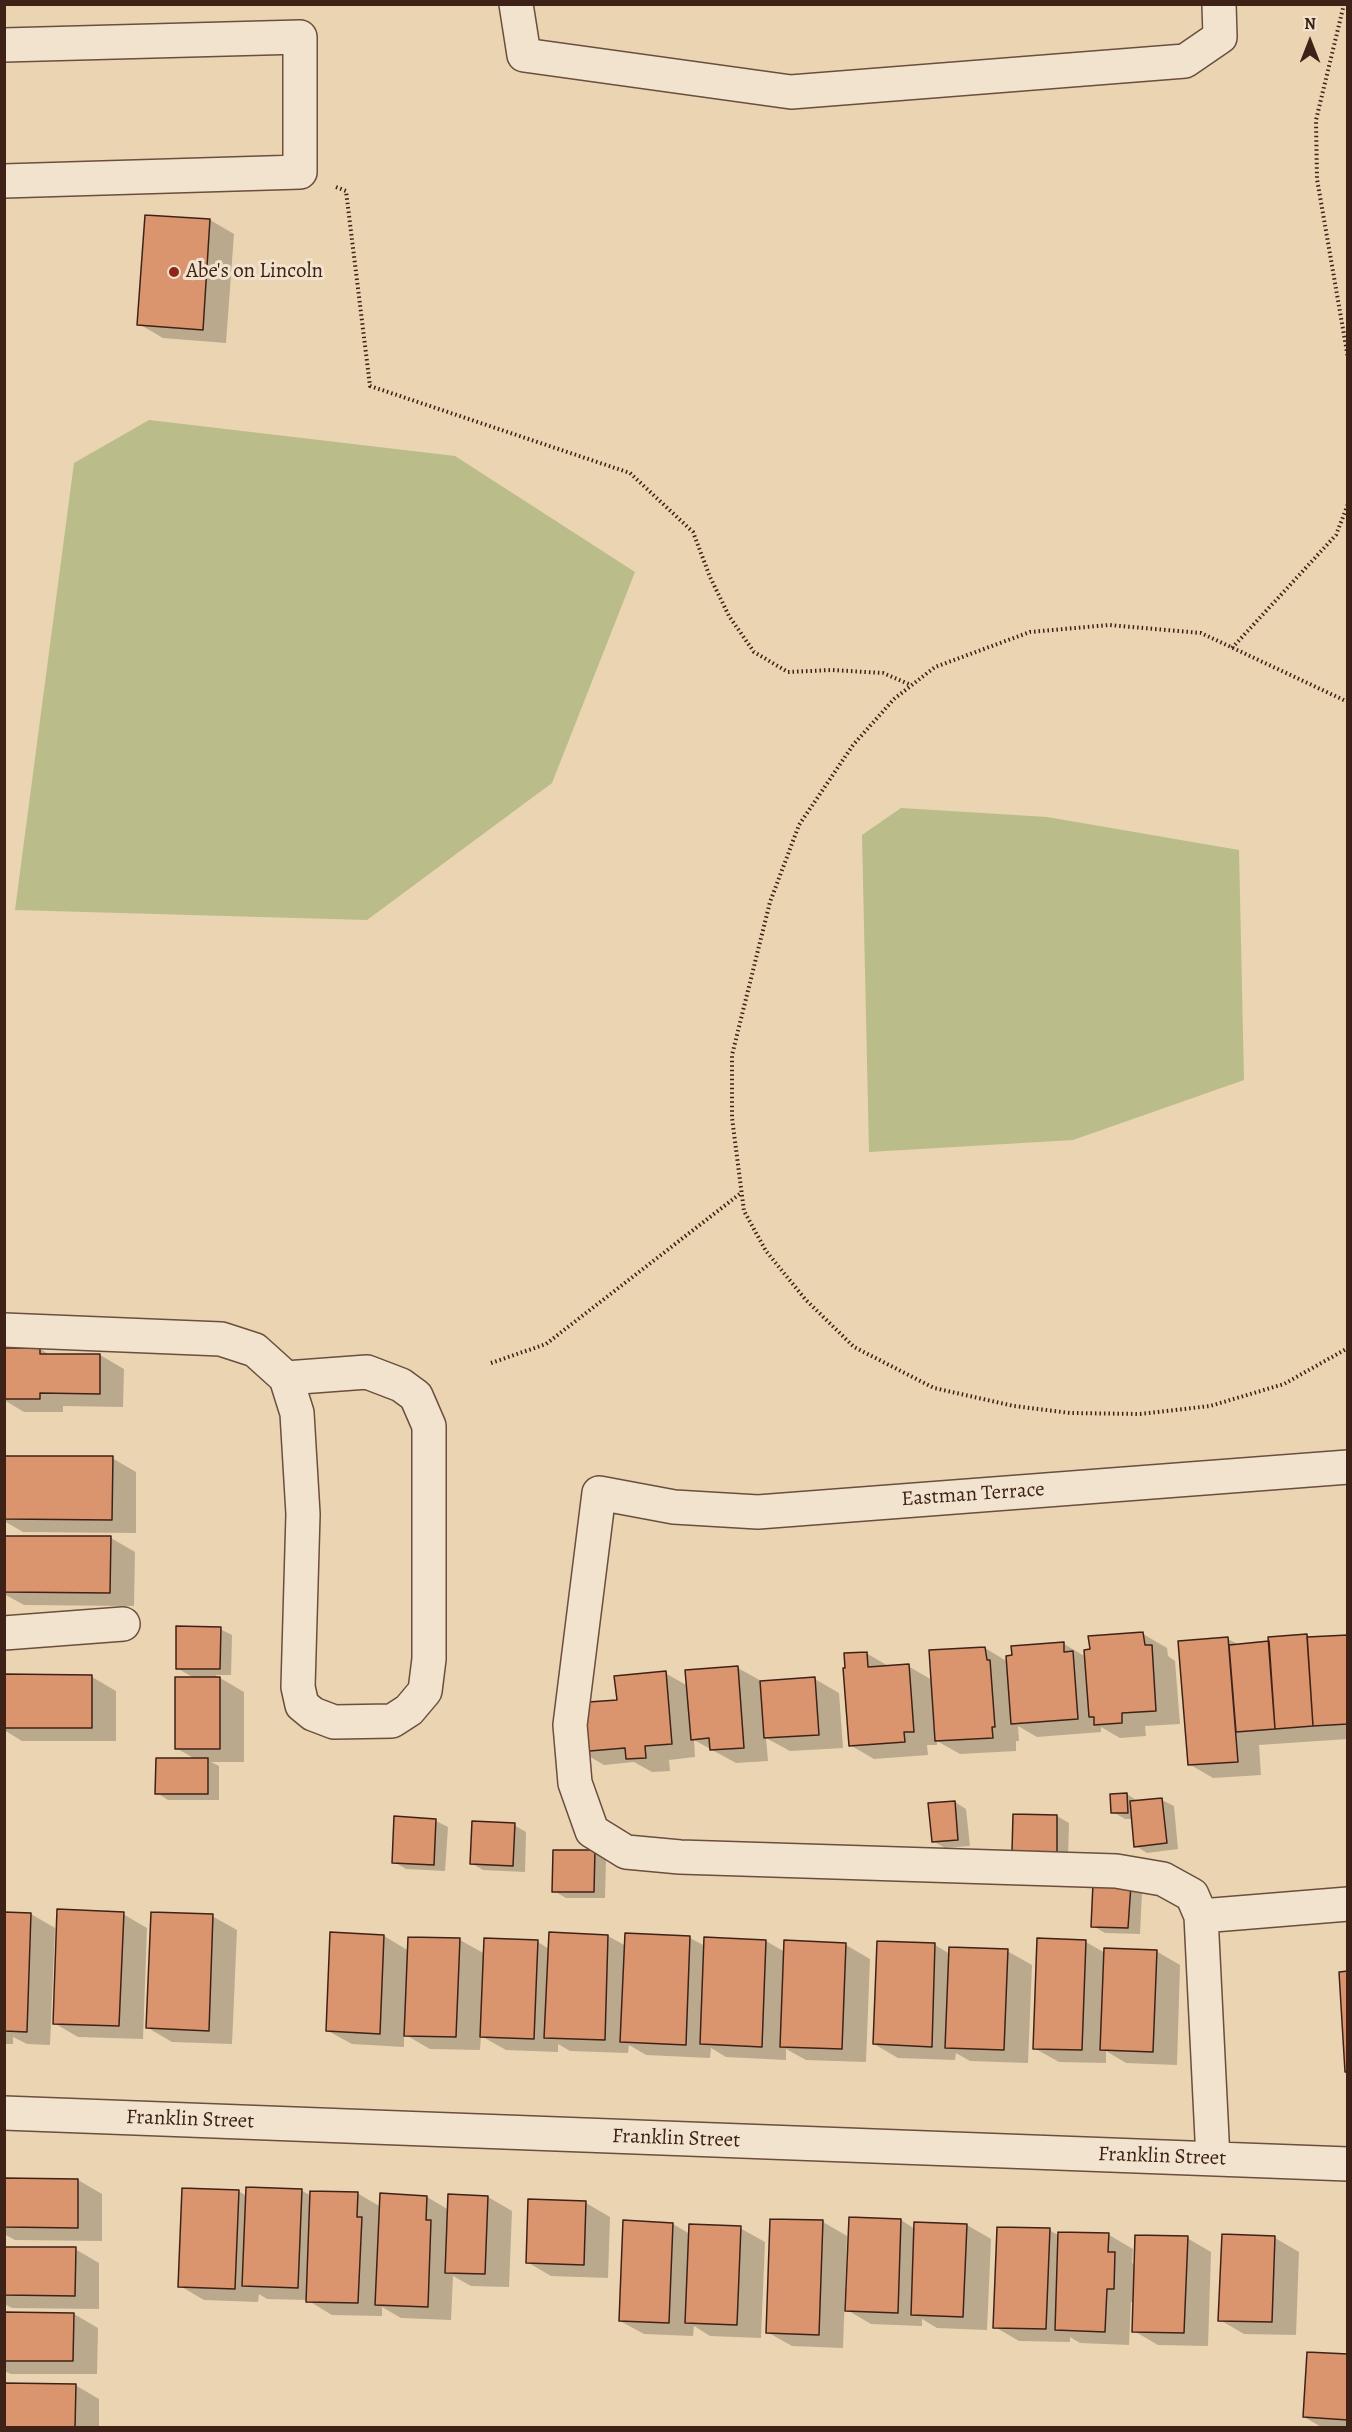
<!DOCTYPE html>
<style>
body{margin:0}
#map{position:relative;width:1352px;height:2432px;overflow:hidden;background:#ead4b2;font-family:Alegreya,serif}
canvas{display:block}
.frame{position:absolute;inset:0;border:6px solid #3f2217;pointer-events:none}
.north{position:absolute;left:1280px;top:12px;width:60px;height:60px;-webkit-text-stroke:4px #f1e3cd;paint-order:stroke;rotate:0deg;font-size:16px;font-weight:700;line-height:24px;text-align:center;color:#3f2217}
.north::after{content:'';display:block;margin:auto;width:21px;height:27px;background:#3f2217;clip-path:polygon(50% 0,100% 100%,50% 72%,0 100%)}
</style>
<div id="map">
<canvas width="1352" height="2432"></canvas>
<div class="frame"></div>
<div class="north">N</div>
</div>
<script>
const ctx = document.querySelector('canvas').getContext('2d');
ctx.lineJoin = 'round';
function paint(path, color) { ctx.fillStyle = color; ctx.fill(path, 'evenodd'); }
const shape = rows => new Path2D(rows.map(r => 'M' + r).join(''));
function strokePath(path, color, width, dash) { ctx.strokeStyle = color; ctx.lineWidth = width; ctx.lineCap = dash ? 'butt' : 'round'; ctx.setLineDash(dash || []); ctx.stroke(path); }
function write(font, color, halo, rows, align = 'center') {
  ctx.font = font + ' Alegreya,serif'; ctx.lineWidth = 6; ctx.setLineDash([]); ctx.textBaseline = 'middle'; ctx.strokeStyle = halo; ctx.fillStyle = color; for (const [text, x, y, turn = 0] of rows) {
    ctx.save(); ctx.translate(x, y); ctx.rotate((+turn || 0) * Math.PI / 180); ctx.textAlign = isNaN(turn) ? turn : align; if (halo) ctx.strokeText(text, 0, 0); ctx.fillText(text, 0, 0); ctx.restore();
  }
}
const green = shape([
 [149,420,455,456,635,572,552,783,367,920,15,910,74,463],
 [901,808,1047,817,1239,850,1244,1080,1073,1140,869,1152,862,835]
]);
const shadow = shape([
 [210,220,234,234,226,343,163,338,139,324],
 [4,1349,40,1349,50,1355,100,1355,124,1369,123,1407,63,1406,63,1412,24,1412,4,1400],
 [4,1457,112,1458,136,1472,136,1533,23,1532,4,1521],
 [4,1537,111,1538,135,1552,134,1606,24,1605,4,1594],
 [220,1629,232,1635,231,1675,215,1675,244,1692,244,1762,211,1762,219,1766,219,1800,168,1800,157,1793,197,1760,176,1748,194,1678,177,1668],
 [1143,1634,1167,1648,1168,1656,1175,1661,1180,1724,1145,1726,1146,1736,1120,1738,1101,1727,1101,1732,1037,1737,1018,1726,1019,1741,1016,1741,1016,1751,960,1754,937,1741,937,1745,927,1745,928,1755,874,1759,850,1745,866,1653,890,1667,908,1666,932,1680,985,1648,1008,1662,1064,1644,1086,1657],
 [1307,1635,1312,1639,1348,1637,1348,1739,1259,1745,1261,1775,1213,1778,1189,1764,1228,1639,1239,1645,1270,1642],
 [738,1668,763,1682,815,1679,839,1693,843,1748,790,1751,766,1738,768,1761,736,1763,694,1740,695,1757,669,1760,670,1771,652,1772,634,1762,604,1765,580,1751,618,1701,665,1673,688,1686],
 [4,1676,92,1677,116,1691,116,1741,22,1741,4,1730],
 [1127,1794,1139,1802,1162,1800,1174,1806,1178,1849,1147,1853,1136,1846,1133,1819,1125,1819,1113,1812],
 [955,1802,966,1809,970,1846,945,1848,933,1841],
 [1057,1816,1069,1823,1068,1859,1026,1858],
 [436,1821,448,1827,445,1871,406,1869,394,1862],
 [514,1825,526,1832,525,1872,483,1870,471,1863],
 [594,1852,606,1859,605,1898,566,1898,554,1891],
 [1131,1887,1142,1893,1140,1934,1105,1933,1093,1926],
 [4,1913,31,1914,55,1928,50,2045,27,2044,13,2037,13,2044,4,2044],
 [123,1914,147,1928,143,2039,78,2037,54,2023],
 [212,1916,237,1930,232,2044,172,2042,148,2028],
 [550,1934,608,1936,626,1946,690,1938,705,1946,705,1938,766,1941,785,1952,846,1945,870,1959,866,2062,806,2060,786,2049,786,2060,726,2057,711,2048,710,2058,646,2055,629,2045,628,2053,570,2051,558,2044,558,2052,506,2050,481,2036,480,2050,430,2049,404,2034,404,2047,352,2044,328,2031,384,1936,409,1951,460,1940,485,1954,538,1942,549,1949],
 [1086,1942,1105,1953,1156,1951,1180,1965,1177,2065,1126,2063,1106,2051,1106,2063,1059,2062,1034,2048],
 [935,1945,950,1954,1007,1951,1032,1965,1028,2063,970,2061,956,2053,955,2060,898,2058,874,2044],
 [4,2180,78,2180,102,2194,102,2241,15,2240,4,2234],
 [238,2191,247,2196,302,2191,312,2196,357,2193,381,2207,427,2197,449,2210,488,2197,512,2211,509,2287,471,2286,453,2276,451,2320,401,2318,382,2307,382,2316,332,2315,307,2300,267,2299,259,2294,258,2302,204,2300,180,2286],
 [586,2203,610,2217,608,2278,551,2276,527,2262],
 [901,2220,915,2229,967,2225,991,2239,987,2330,937,2328,922,2319,922,2326,871,2324,847,2310],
 [823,2222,847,2236,843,2348,792,2346,767,2332],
 [673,2224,690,2234,740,2228,765,2242,761,2338,710,2336,694,2326,693,2336,644,2334,620,2321],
 [1049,2230,1060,2236,1109,2235,1133,2249,1132,2263,1136,2265,1187,2238,1211,2252,1208,2346,1158,2345,1134,2331,1135,2302,1131,2302,1129,2345,1080,2343,1070,2337,1070,2342,1019,2341,995,2327],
 [1275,2238,1299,2252,1296,2335,1244,2334,1220,2320],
 [4,2248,75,2249,99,2263,99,2309,12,2308,4,2304],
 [4,2314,74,2314,98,2328,97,2374,11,2374,4,2371],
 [1348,2356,1348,2428,1323,2428,1304,2417],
 [75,2385,99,2399,99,2428,4,2428]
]);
const building = shape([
 [145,215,210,219,203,330,137,325,145,215],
 [4,1348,40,1348,40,1354,100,1354,100,1394,40,1393,40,1399,4,1399,4,1348],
 [4,1456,113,1456,112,1520,4,1519,4,1456],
 [4,1536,111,1536,110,1593,4,1592,4,1536],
 [176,1626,221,1627,220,1669,176,1669,176,1626],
 [1143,1632,1145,1645,1152,1645,1156,1711,1122,1713,1122,1723,1094,1725,1094,1717,1089,1717,1084,1650,1090,1649,1088,1636,1143,1632],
 [1307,1634,1313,1726,1275,1729,1268,1637,1307,1634],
 [1348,1635,1348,1724,1313,1726,1307,1637,1348,1635],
 [1228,1637,1238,1762,1188,1765,1178,1641,1228,1637],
 [1269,1641,1275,1729,1236,1732,1229,1645,1269,1641],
 [1064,1642,1064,1652,1073,1651,1078,1719,1011,1724,1006,1656,1012,1655,1011,1646,1064,1642],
 [985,1647,987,1660,990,1660,995,1727,992,1727,993,1738,935,1741,929,1650,985,1647],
 [867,1652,868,1667,909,1664,914,1732,904,1732,905,1742,849,1746,843,1668,845,1668,844,1653,867,1652],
 [738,1666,744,1748,710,1750,709,1738,691,1740,685,1670,738,1666],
 [666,1671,672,1744,645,1746,646,1758,626,1759,625,1748,578,1752,574,1703,617,1700,614,1676,666,1671],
 [4,1674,92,1675,92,1728,4,1728,4,1674],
 [175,1677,220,1677,220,1749,175,1749,175,1677],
 [815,1677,819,1735,764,1738,760,1681,815,1677],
 [156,1758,208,1758,208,1794,155,1794,156,1758],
 [1127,1793,1128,1813,1111,1813,1110,1794,1127,1793],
 [1162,1798,1167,1843,1134,1847,1130,1801,1162,1798],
 [955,1801,958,1840,932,1842,928,1803,955,1801],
 [1013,1814,1057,1815,1057,1853,1012,1852,1013,1814],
 [394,1816,436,1819,434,1865,392,1863,394,1816],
 [472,1821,515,1823,513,1866,470,1864,472,1821],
 [553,1850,595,1850,594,1892,552,1892,553,1850],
 [1093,1883,1131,1885,1128,1928,1091,1927,1093,1883],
 [57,1909,124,1912,119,2026,53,2024,57,1909],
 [4,1912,31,1913,27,2032,4,2031,4,1912],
 [151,1912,213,1914,209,2031,146,2028,151,1912],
 [330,1932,384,1935,380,2034,326,2031,330,1932],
 [549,1932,608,1935,605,2040,544,2038,549,1932],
 [625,1933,690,1936,686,2045,620,2042,625,1933],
 [408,1937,460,1938,456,2037,404,2036,408,1937],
 [704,1937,766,1940,762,2047,700,2044,704,1937],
 [484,1938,538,1940,534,2039,480,2037,484,1938],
 [1037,1938,1086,1940,1082,2050,1033,2049,1037,1938],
 [784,1940,846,1943,842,2049,780,2047,784,1940],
 [877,1941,935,1943,932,2047,873,2044,877,1941],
 [949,1947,1008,1949,1004,2050,945,2048,949,1947],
 [1104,1948,1157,1950,1153,2052,1100,2050,1104,1948],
 [1348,1971,1348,2072,1345,2072,1339,1972,1348,1971],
 [4,2178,78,2179,78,2228,4,2227,4,2178],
 [246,2187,302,2189,298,2288,242,2286,246,2187],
 [182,2188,239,2190,235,2289,178,2287,182,2188],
 [310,2191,358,2192,357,2217,362,2217,358,2303,306,2302,310,2191],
 [380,2193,427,2196,426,2220,431,2220,428,2307,375,2305,380,2193],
 [448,2194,488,2196,485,2274,445,2273,448,2194],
 [528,2199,586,2201,584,2265,526,2263,528,2199],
 [849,2217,901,2219,898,2313,845,2311,849,2217],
 [770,2219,823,2220,819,2335,766,2333,770,2219],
 [623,2220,673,2223,669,2323,619,2321,623,2220],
 [914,2222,967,2224,963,2317,911,2315,914,2222],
 [689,2224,741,2226,737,2325,685,2323,689,2224],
 [997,2227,1050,2228,1046,2329,993,2328,997,2227],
 [1058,2232,1109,2233,1108,2252,1115,2252,1114,2289,1107,2289,1105,2332,1055,2330,1058,2232],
 [1222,2234,1275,2236,1272,2322,1218,2321,1222,2234],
 [1135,2235,1188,2236,1184,2333,1132,2332,1135,2235],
 [4,2247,76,2247,75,2296,4,2295,4,2247],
 [4,2312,74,2313,73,2361,4,2361,4,2312],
 [1307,2352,1348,2354,1348,2420,1303,2417,1307,2352],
 [4,2383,76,2384,75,2428,4,2428,4,2383]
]);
const path = shape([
 [1344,4,1316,120,1317,179,1348,358],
 [336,187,346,191,370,386,630,473,693,532,710,577,729,616,754,652,788,672,832,670,883,673,911,685],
 [1232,648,1336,535,1348,504],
 [1348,702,1201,633,1109,625,1030,632,935,667,894,699,853,745,799,825,770,902,732,1055,732,1118,744,1211,766,1251,805,1299,854,1347,934,1388,1014,1406,1070,1413,1140,1414,1210,1406,1284,1384,1348,1348],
 [491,1363,546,1344,741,1193]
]);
const minor = shape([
 [516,4,524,55,791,92,1185,61,1220,37,1219,4],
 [4,45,300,37,300,172,4,181],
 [4,1330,221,1339,255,1350,286,1378,297,1413,303,1514,298,1687,302,1705,313,1714,334,1722,392,1721,409,1710,425,1691,429,1659,429,1426,416,1396,401,1385,367,1372,286,1378],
 [4,1633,123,1624],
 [1201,1916,1348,1904],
 [4,2113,1348,2164],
 [1213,2159,1201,1916,1192,1895,1163,1879,1116,1871,680,1857,626,1852,592,1831,575,1783,570,1725,599,1493,674,1507,758,1512,1348,1467]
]);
const markers = [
 [174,272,6,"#8f2418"]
];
const poiNames = [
 ["Abe's on Lincoln",186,272]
];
const streetNames = [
 ["Eastman Terrace",973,1495,-4],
 ["Franklin Street",190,2120,2],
 ["Franklin Street",676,2139,2],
 ["Franklin Street",1162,2157,2]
];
paint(green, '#babc8a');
paint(shadow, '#0003');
paint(building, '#da946e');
strokePath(building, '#3f2217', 1.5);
strokePath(minor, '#6a4e3e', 36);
strokePath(path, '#3f2217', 4, [1.5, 3]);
strokePath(minor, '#f1e3cd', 33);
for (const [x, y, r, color] of markers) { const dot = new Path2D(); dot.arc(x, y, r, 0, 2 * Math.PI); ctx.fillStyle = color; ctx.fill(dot); strokePath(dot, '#f1e3cd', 2); }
write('21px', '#3f2217', '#f1e3cd', poiNames, 'left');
write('21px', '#3f2217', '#f1e3cd', streetNames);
</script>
